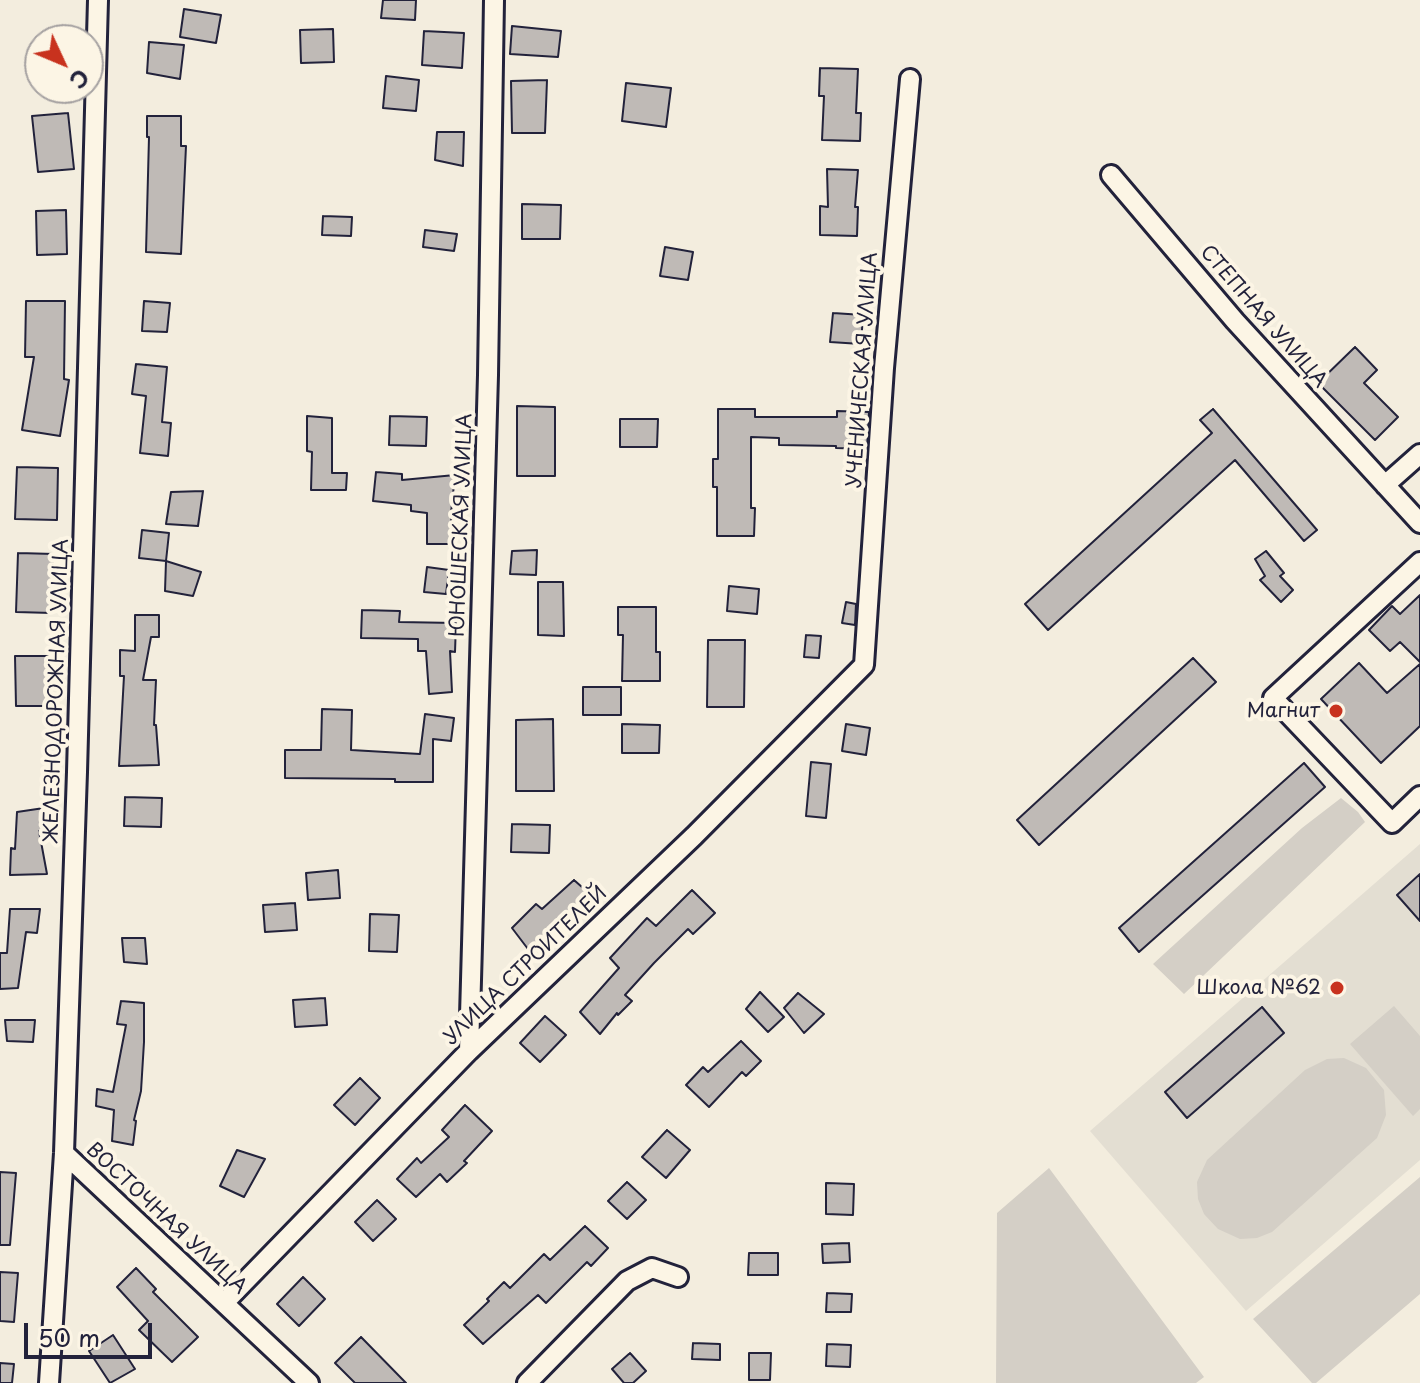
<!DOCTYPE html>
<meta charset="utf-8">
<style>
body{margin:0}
#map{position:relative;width:1420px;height:1383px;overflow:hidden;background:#f3edde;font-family:"Playpen Sans",sans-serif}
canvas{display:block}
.north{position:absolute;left:24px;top:24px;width:80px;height:80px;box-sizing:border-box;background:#fcf5e5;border:2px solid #a5a1a1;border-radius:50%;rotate:134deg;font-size:22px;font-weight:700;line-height:32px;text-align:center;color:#22223b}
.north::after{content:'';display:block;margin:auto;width:28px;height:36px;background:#c8321e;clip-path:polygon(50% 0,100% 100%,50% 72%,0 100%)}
.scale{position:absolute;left:24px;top:1323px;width:128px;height:36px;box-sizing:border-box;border:4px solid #22223b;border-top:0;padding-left:10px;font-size:24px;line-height:28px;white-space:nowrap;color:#22223b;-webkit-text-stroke:6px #fcf5e5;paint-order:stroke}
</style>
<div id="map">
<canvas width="1420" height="1383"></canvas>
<div class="north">С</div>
<div class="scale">50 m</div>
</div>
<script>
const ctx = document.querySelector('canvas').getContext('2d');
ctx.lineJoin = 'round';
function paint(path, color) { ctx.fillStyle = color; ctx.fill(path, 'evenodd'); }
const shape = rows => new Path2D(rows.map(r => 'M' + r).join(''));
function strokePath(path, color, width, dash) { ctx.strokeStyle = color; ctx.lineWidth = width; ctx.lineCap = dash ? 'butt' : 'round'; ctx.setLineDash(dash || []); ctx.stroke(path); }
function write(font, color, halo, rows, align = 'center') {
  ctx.font = font + ' "Playpen Sans",sans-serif'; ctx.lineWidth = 8; ctx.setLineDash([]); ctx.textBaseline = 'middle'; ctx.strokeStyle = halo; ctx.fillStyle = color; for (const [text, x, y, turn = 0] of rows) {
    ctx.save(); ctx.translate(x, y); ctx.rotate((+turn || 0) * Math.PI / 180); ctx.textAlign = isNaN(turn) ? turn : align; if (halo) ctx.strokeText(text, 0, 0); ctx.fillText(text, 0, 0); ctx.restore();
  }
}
const built = shape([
 [1420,844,1420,1160,1246,1311,1090,1131]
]);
const green = shape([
 [1341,798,1358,812,1365,822,1184,994,1153,964,1302,828],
 [1394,1006,1420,1036,1420,1109,1413,1116,1350,1044],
 [1344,1058,1366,1068,1384,1090,1386,1115,1377,1138,1272,1232,1257,1238,1240,1239,1218,1229,1204,1214,1198,1199,1197,1182,1207,1160,1305,1070,1327,1059],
 [1049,1168,1204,1377,1196,1383,996,1383,997,1213],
 [1420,1177,1420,1294,1316,1383,1312,1383,1253,1319]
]);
const building = shape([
 [383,0,416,0,415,20,381,18,383,0],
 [184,9,221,15,216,43,180,37,184,9],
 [512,26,561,31,558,57,510,54,512,26],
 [333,29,334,62,301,63,300,30,333,29],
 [424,31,464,33,462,68,422,65,424,31],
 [149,42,184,45,180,79,147,73,149,42],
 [820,68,858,69,856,113,861,113,860,141,822,140,824,96,819,96,820,68],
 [386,76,419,80,416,111,383,108,386,76],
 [547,80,545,133,512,133,511,81,547,80],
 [626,83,671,88,666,127,622,121,626,83],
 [68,113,74,169,38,172,32,116,68,113],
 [147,116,181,116,181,146,186,146,181,254,146,252,149,137,147,137,147,116],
 [437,132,464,132,463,166,435,160,437,132],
 [827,169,858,170,855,207,858,207,857,236,820,235,820,206,828,207,827,169],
 [522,204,561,205,560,239,522,239,522,204],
 [66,210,67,254,37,255,36,211,66,210],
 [323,216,352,217,351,236,322,235,323,216],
 [425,230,457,234,454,251,423,247,425,230],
 [665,247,693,252,688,280,660,276,665,247],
 [26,301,65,301,64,379,69,380,60,436,22,430,34,357,25,357,26,301],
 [144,301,170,303,167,332,142,331,144,301],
 [833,313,863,315,861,344,830,342,833,313],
 [1355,347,1377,370,1364,383,1398,417,1375,440,1318,383,1355,347],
 [136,364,167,367,162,422,171,423,168,456,140,453,146,396,132,394,136,364],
 [517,406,555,407,555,476,517,476,517,406],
 [718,409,755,409,755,417,837,417,837,411,869,412,867,449,836,448,836,446,779,445,779,438,751,437,751,508,755,508,754,536,717,536,717,487,713,487,713,459,718,459,718,409],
 [1213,409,1317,530,1304,541,1235,460,1048,630,1025,604,1212,433,1200,420,1213,409],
 [307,416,332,418,332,473,347,473,346,490,311,490,312,452,307,451,307,416],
 [390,416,427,417,426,446,389,445,390,416],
 [620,419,658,419,657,447,620,447,620,419],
 [17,467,58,468,57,520,15,519,17,467],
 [376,472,402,474,402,480,455,475,451,513,452,544,427,544,427,513,411,511,411,505,373,501,376,472],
 [203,491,198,526,166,524,171,492,203,491],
 [142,530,169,533,166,561,139,558,142,530],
 [537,550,536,575,510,574,512,551,537,550],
 [1266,551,1284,573,1280,576,1293,590,1281,602,1260,580,1265,576,1255,559,1266,551],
 [18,553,54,554,52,613,16,612,18,553],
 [166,561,201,572,193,596,165,591,166,561],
 [427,567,449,570,446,594,424,592,427,567],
 [538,582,563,582,564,636,538,635,538,582],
 [729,586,759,589,757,614,727,611,729,586],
 [1420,595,1420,662,1400,642,1390,651,1369,630,1392,606,1400,614,1420,595],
 [846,602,856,604,855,625,842,623,846,602],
 [618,607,656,607,656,652,660,652,660,681,622,681,623,635,618,635,618,607],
 [362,610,400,611,399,622,456,623,455,652,450,651,452,692,429,694,426,651,418,651,418,639,361,638,362,610],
 [135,615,159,615,159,637,151,637,143,680,156,680,154,725,156,725,159,765,119,766,124,676,120,676,120,650,135,651,135,615],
 [806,635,821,636,819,658,804,657,806,635],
 [708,640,745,640,744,707,707,707,708,640],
 [15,656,48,656,48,706,16,706,15,656],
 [1193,658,1216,682,1039,845,1017,820,1193,658],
 [1359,663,1387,693,1420,664,1420,726,1381,763,1321,699,1359,663],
 [583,687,621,687,621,715,583,715,583,687],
 [322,709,352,710,351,750,420,754,425,714,454,718,451,741,433,739,433,782,395,782,395,779,285,778,285,750,321,750,322,709],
 [553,719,554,791,516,791,516,720,553,719],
 [622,724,660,725,659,753,622,753,622,724],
 [846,724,870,728,866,755,842,751,846,724],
 [811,762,831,764,826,818,806,816,811,762],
 [1304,763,1325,787,1139,952,1119,928,1304,763],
 [125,797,162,798,161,827,124,826,125,797],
 [44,808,46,832,39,831,47,874,10,875,11,848,15,849,17,812,44,808],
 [512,824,550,825,549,853,511,852,512,824],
 [338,870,340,898,308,900,306,873,338,870],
 [1420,874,1420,921,1397,895,1420,874],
 [574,880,592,896,531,953,512,928,536,904,542,909,574,880],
 [692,890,715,913,693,934,688,929,654,963,625,995,632,1001,618,1015,617,1013,600,1034,580,1012,619,968,610,958,647,918,656,926,692,890],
 [295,903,297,930,265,932,263,905,295,903],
 [10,909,40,909,37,933,26,932,18,988,0,989,0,953,7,953,10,909],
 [370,914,399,915,397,952,369,951,370,914],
 [122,938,145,938,147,964,124,962,122,938],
 [760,992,784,1017,768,1032,746,1009,760,992],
 [798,993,824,1014,804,1033,784,1008,798,993],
 [325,998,327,1025,295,1027,293,1000,325,998],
 [121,1001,144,1003,144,1042,141,1091,134,1120,136,1121,133,1145,112,1141,114,1110,96,1106,97,1089,113,1092,126,1025,117,1024,121,1001],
 [1262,1007,1284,1033,1187,1118,1165,1092,1262,1007],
 [545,1016,566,1035,540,1062,520,1043,545,1016],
 [5,1020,35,1020,33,1042,7,1041,5,1020],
 [741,1041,761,1061,746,1076,742,1072,709,1107,686,1085,703,1067,708,1072,741,1041],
 [360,1078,380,1098,355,1125,334,1105,360,1078],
 [465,1105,492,1131,464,1161,467,1163,447,1182,440,1174,416,1197,397,1179,417,1158,421,1163,449,1137,442,1130,465,1105],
 [667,1130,690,1150,666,1178,642,1157,667,1130],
 [237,1150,265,1159,244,1197,220,1186,237,1150],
 [0,1172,16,1173,10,1245,0,1245,0,1172],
 [627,1182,646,1200,627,1219,608,1201,627,1182],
 [826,1183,854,1184,853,1215,826,1214,826,1183],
 [377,1200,396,1219,373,1241,355,1222,377,1200],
 [585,1226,608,1248,591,1266,587,1262,546,1303,538,1295,483,1344,464,1325,489,1301,487,1299,504,1282,510,1288,544,1254,550,1260,585,1226],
 [849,1243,850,1262,823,1263,822,1244,849,1243],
 [749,1253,778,1253,778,1275,748,1275,749,1253],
 [136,1268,156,1289,153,1292,198,1337,172,1362,139,1330,148,1321,117,1287,136,1268],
 [0,1272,18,1273,14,1322,0,1321,0,1272],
 [303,1277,325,1299,299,1326,277,1304,303,1277],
 [827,1293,852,1294,851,1312,826,1312,827,1293],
 [113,1335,135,1369,110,1383,89,1351,113,1335],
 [361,1337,406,1383,355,1383,335,1363,361,1337],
 [693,1343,720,1344,720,1360,692,1359,693,1343],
 [827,1344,851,1345,850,1367,826,1366,827,1344],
 [630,1353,646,1371,633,1383,624,1383,612,1369,630,1353],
 [749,1353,771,1353,770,1380,749,1380,749,1353],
 [0,1363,14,1364,12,1383,0,1383,0,1363]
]);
const street = shape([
 [1111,175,1235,321,1420,523],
 [1385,485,1420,454],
 [1420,562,1273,698,1392,823,1420,796],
 [469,1051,488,375,494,0],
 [64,1153,309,1383],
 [224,1303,469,1051,694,836,864,665,884,368,910,79],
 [49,1383,64,1153,77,772,98,0],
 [527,1383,627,1281,652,1268,678,1277]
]);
const markers = [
 [1336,711,8,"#c8321e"],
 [1337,988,8,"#c8321e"]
];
const streetNames = [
 ["СТЕПНАЯ УЛИЦА",1263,317,49],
 ["УЧЕНИЧЕСКАЯ УЛИЦА",863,370,-86],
 ["ЮНОШЕСКАЯ УЛИЦА",462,525,-88],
 ["ЖЕЛЕЗНОДОРОЖНАЯ УЛИЦА",57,691,-88],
 ["УЛИЦА СТРОИТЕЛЕЙ",526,966,-44],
 ["ВОСТОЧНАЯ УЛИЦА",166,1219,43]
];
const poiNames = [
 ["Магнит",1320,711],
 ["Школа №62",1321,988]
];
paint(built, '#e3ded2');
paint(green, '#d4cfc6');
paint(building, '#bfbab6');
strokePath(building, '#22223b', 2);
strokePath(street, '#22223b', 24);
strokePath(street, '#fcf5e5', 18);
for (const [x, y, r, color] of markers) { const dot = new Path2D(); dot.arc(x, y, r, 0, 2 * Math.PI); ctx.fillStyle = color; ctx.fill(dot); strokePath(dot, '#fcf5e5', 3); }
write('20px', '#22223b', '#fcf5e5', streetNames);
write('20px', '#22223b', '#fcf5e5', poiNames, 'right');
</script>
